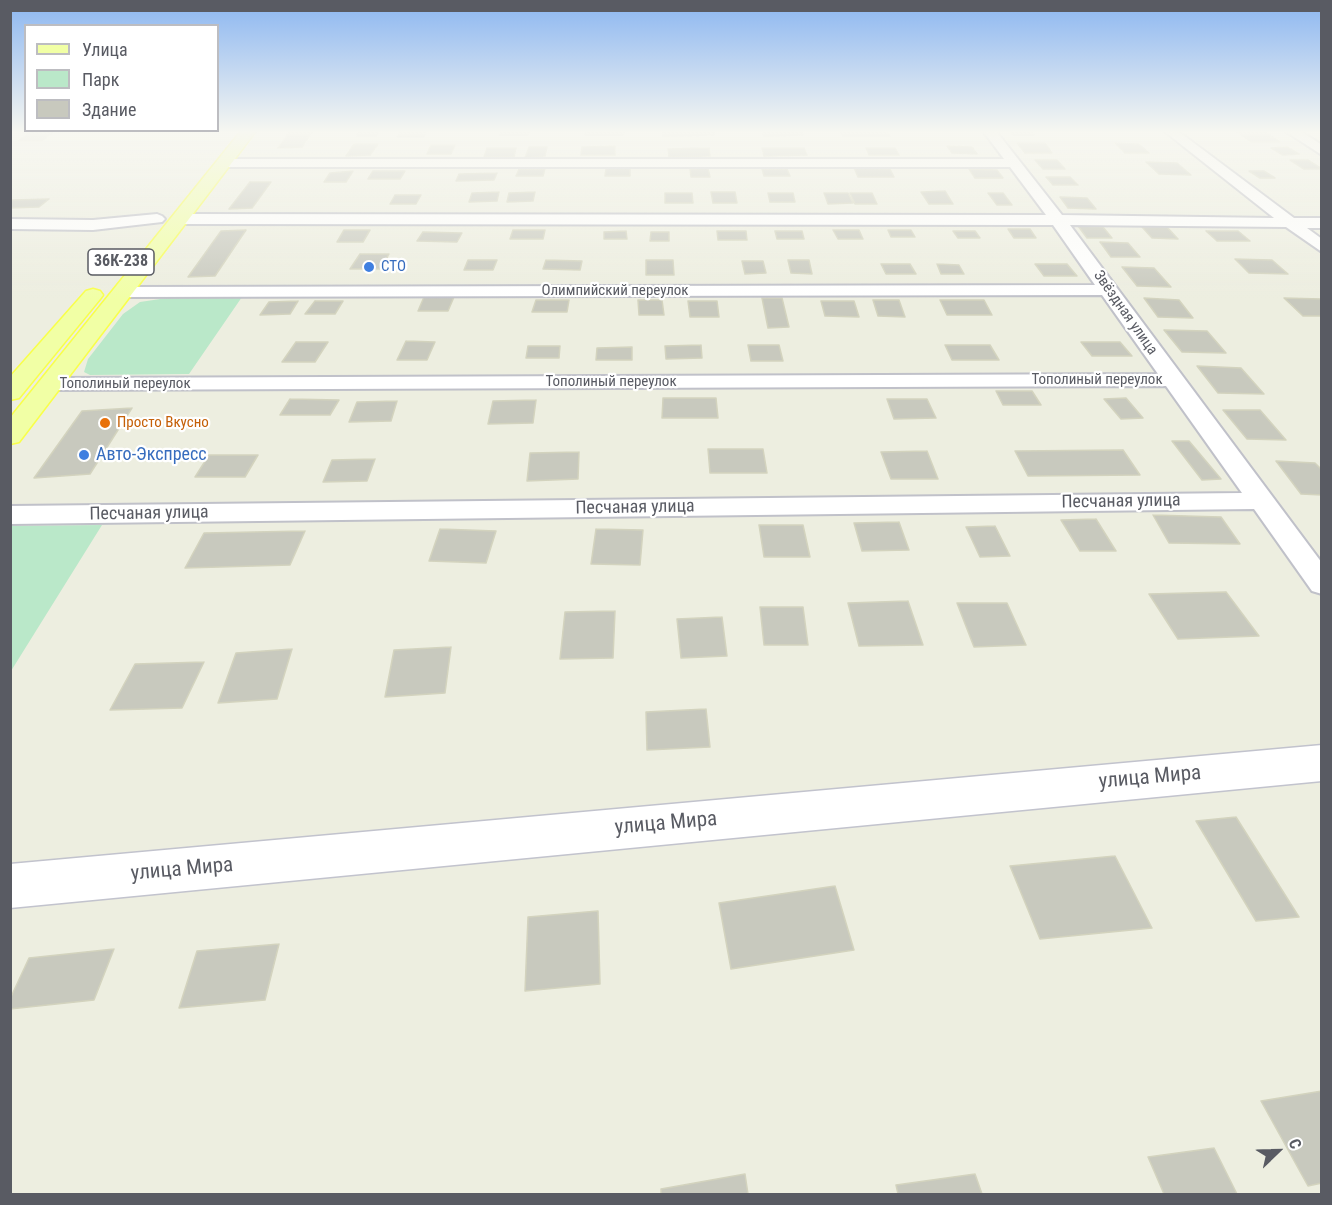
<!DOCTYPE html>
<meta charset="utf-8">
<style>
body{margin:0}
#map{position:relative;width:1332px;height:1205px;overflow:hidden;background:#edeee0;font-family:"Roboto Condensed",sans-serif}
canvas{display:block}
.frame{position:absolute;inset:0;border:12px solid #595b63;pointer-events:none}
.legend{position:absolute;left:24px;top:24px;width:195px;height:108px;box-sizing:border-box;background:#fff;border:2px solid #bdbdc1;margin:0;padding:8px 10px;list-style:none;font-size:18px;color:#595b63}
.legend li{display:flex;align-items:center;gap:12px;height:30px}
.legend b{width:30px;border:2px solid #bdbdc1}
.north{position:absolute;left:1248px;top:1121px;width:60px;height:60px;-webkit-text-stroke:4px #fff;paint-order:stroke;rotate:67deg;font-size:16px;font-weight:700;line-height:24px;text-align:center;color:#595b63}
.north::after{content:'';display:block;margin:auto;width:21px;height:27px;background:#595b63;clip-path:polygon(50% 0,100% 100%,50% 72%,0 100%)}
</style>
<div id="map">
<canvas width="1332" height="1205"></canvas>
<div class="frame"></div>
<ul class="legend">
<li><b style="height:8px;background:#f1ffa5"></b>Улица</li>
<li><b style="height:16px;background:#bae8c9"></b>Парк</li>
<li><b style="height:16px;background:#c8c9be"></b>Здание</li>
</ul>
<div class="north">С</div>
</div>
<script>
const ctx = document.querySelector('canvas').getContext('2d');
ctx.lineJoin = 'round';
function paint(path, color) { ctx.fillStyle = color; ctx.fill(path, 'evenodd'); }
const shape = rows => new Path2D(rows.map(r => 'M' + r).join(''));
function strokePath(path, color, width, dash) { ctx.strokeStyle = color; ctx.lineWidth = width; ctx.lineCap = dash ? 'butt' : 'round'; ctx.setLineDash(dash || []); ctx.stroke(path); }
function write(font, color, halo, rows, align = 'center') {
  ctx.font = font + ' "Roboto Condensed",sans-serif'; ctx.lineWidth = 4.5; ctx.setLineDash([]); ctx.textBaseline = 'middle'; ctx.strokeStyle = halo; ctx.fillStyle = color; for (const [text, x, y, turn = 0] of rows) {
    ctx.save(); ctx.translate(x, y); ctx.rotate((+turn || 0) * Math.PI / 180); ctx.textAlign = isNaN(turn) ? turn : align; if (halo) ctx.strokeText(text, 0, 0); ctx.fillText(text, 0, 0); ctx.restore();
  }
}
const green = shape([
 [242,297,189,374,90,375,84,372,88,359,123,314,140,302,167,298],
 [102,525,11,671,11,526]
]);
const building = shape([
 [54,131,42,141,18,141,31,132,54,131],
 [360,131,378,131,376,136,357,136,360,131],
 [401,131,426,131,423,137,397,137,401,131],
 [502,131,529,131,528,135,500,135,502,131],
 [586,131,624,131,623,135,585,135,586,131],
 [663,131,714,131,714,135,663,136,663,131],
 [762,131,801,131,803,135,764,136,762,131],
 [840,131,886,131,890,136,843,136,840,131],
 [1010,131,1030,131,1034,135,1013,135,1010,131],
 [312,132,302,147,278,148,289,133,312,132],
 [1237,132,1266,133,1280,142,1251,142,1237,132],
 [1017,143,1045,143,1052,153,1025,153,1017,143],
 [1115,143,1139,144,1149,153,1125,153,1115,143],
 [354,144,378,144,370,155,346,156,354,144],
 [431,145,455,145,451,154,427,154,431,145],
 [615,146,615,155,581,155,582,147,615,146],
 [947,146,972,147,977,154,952,153,947,146],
 [529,147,547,147,545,156,525,158,529,147],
 [1287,147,1299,154,1283,155,1271,148,1287,147],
 [487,148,516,148,514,157,484,157,487,148],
 [709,148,710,156,669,157,668,149,709,148],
 [762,148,804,148,807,155,764,156,762,148],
 [866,148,895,148,899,155,869,155,866,148],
 [1035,160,1057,160,1065,169,1043,169,1035,160],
 [1290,160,1308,160,1322,169,1304,169,1290,160],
 [1146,162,1177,163,1191,175,1159,174,1146,162],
 [606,168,630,168,630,176,605,176,606,168],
 [708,168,710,177,691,177,690,169,708,168],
 [854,168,890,169,894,177,858,177,854,168],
 [519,169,545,169,543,176,516,176,519,169],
 [762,169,787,169,790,176,764,176,762,169],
 [969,169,997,170,1003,178,975,178,969,169],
 [353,171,346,182,324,182,330,173,353,171],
 [373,171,405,171,400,179,368,179,373,171],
 [1249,171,1264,171,1275,178,1260,178,1249,171],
 [497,173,494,180,456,181,459,174,497,173],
 [1046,177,1070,177,1078,185,1053,185,1046,177],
 [250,182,271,182,252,208,229,209,250,182],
 [945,191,953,204,929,204,921,192,945,191],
 [499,192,497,201,469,202,472,193,499,192],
 [535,192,533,201,507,202,509,193,535,192],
 [711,192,735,192,737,203,713,203,711,192],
 [665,193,692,193,693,203,665,203,665,193],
 [768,193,793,193,795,202,770,202,768,193],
 [824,193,848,193,853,203,828,204,824,193],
 [850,193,872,193,877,204,855,204,850,193],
 [988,193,1003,193,1012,205,997,205,988,193],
 [395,195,421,195,416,204,390,204,395,195],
 [1060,197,1087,198,1096,209,1068,208,1060,197],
 [49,199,39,207,10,208,12,200,49,199],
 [1078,226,1103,227,1112,238,1087,238,1078,226],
 [1142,227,1167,227,1178,239,1152,238,1142,227],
 [1008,229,1030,229,1036,238,1014,238,1008,229],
 [246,230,215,276,188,277,221,231,246,230],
 [344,230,370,230,363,242,337,242,344,230],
 [513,230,545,230,543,239,510,239,513,230],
 [833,230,859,230,863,239,838,239,833,230],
 [888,230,911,230,915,237,891,237,888,230],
 [626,231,627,239,604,239,604,232,626,231],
 [717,231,746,231,747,240,718,240,717,231],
 [775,231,802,231,804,239,777,239,775,231],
 [953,231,975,231,980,238,958,238,953,231],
 [1206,231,1238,231,1250,241,1217,241,1206,231],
 [423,232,462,233,457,242,417,241,423,232],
 [651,232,669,232,669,241,650,241,651,232],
 [1100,242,1128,243,1140,257,1111,257,1100,242],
 [360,254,389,254,381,269,350,269,360,254],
 [1235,259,1272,260,1288,274,1249,273,1235,259],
 [468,260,497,260,493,270,464,270,468,260],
 [546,260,582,261,580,270,543,269,546,260],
 [646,260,673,260,674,275,646,275,646,260],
 [788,260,809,260,812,274,791,273,788,260],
 [742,261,763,261,766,273,745,274,742,261],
 [881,264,910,264,916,274,886,274,881,264],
 [937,264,959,265,964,274,941,274,937,264],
 [1035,264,1067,264,1077,276,1044,276,1035,264],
 [1122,267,1154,268,1171,287,1137,286,1122,267],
 [424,297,454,297,448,311,418,311,424,297],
 [762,298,782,298,789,327,768,328,762,298],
 [1144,298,1179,300,1193,318,1158,317,1144,298],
 [1284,298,1322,299,1322,316,1303,316,1284,298],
 [536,300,569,300,567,312,532,312,536,300],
 [638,300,662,300,664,315,639,315,638,300],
 [873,300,899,300,905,317,878,316,873,300],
 [940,300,984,300,992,315,947,315,940,300],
 [298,301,290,314,260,315,269,302,298,301],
 [315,301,343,301,335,314,305,314,315,301],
 [688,301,717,301,719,317,690,317,688,301],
 [821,301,854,301,859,317,825,316,821,301],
 [1164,330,1207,331,1226,353,1182,352,1164,330],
 [406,341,435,342,427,360,397,360,406,341],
 [296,342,328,342,315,362,282,362,296,342],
 [1081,342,1120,342,1132,356,1092,356,1081,342],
 [701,345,702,358,666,359,665,346,701,345],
 [748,345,779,345,783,361,751,361,748,345],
 [945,345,990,345,999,360,952,360,945,345],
 [528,346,560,346,559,358,526,358,528,346],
 [632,347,632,360,596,360,597,348,632,347],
 [1197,366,1241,368,1264,394,1218,393,1197,366],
 [996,391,1032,391,1041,405,1003,405,996,391],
 [663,398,716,398,718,418,662,418,663,398],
 [1126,398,1143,418,1121,419,1104,399,1126,398],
 [290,399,339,400,330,415,280,415,290,399],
 [887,399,927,399,936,418,894,419,887,399],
 [536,400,533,423,488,424,493,401,536,400],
 [397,401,391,421,349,422,357,402,397,401],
 [132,408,90,474,34,478,82,411,132,408],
 [1223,410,1260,410,1286,440,1247,439,1223,410],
 [1172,441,1189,441,1221,479,1202,480,1172,441],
 [708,449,763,449,767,473,710,473,708,449],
 [1123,450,1140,475,1028,476,1015,451,1123,450],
 [927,451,938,479,891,479,881,452,927,451],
 [579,452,578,479,527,481,530,453,579,452],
 [209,455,258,455,245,477,195,477,209,455],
 [375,459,367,481,323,482,332,460,375,459],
 [1276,461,1315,463,1322,470,1322,495,1301,494,1276,461],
 [1153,515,1221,517,1240,544,1169,543,1153,515],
 [1096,519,1116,551,1080,551,1061,520,1096,519],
 [899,522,909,550,862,551,854,523,899,522],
 [759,525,803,525,810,557,764,557,759,525],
 [995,526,1010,556,980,557,966,527,995,526],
 [440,529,496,531,486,563,429,561,440,529],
 [596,529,643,530,640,565,591,564,596,529],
 [305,531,290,565,185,568,204,533,305,531],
 [1226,592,1259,636,1178,639,1149,594,1226,592],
 [908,601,923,645,859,646,848,603,908,601],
 [957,603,1007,603,1026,645,974,647,957,603],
 [760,607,803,607,808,645,764,645,760,607],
 [615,611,613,658,560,659,565,612,615,611],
 [722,617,727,656,681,658,677,619,722,617],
 [451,647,445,693,385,697,394,650,451,647],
 [292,649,277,699,218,703,236,653,292,649],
 [204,662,182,708,110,710,135,664,204,662],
 [706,709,710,747,647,750,646,712,706,709],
 [1236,817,1299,917,1256,921,1196,821,1236,817],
 [1115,856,1152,928,1040,939,1010,866,1115,856],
 [835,886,854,950,731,969,719,903,835,886],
 [598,911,600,984,525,991,528,917,598,911],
 [279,944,265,1000,179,1008,197,951,279,944],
 [114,949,94,1000,10,1009,10,999,29,958,114,949],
 [1322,1091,1322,1183,1308,1186,1261,1101,1322,1091],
 [1214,1148,1237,1194,1164,1194,1148,1157,1214,1148],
 [745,1174,748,1194,661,1194,661,1189,745,1174],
 [975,1174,982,1194,898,1194,896,1185,975,1174]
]);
const minor = shape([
 [983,131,996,131,1062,215,1274,218,1164,131,1178,131,1294,218,1322,218,1322,228,1307,228,1322,239,1322,252,1286,227,1070,225,1322,563,1322,594,1312,591,1254,509,10,524,10,506,1242,493,1166,386,51,390,44,388,40,384,44,380,51,378,1158,374,1102,295,123,297,114,292,123,287,1095,285,1053,225,180,224,172,219,180,214,1046,215,1010,167,224,167,217,163,224,159,1004,159,983,131],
 [1285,131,1300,131,1322,145,1322,155,1285,131],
 [157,214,162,216,165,219,162,222,93,230,10,229,10,219,93,220,157,214]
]);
const secondary = shape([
 [1322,745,1322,781,10,908,10,864,1322,745]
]);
const primary = shape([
 [241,131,256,131,19,442,10,444,10,418,241,131],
 [93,289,100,291,103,295,100,299,19,398,10,400,10,377,86,291,93,289]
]);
const markers = [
 [369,267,6,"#3f7fe0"],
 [105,423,6,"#e8710a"],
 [84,455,6,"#3f7fe0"]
];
const farShopnames = [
 ["СТО",381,267]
];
const farStreetnames = [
 ["Олимпийский переулок",615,291],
 ["Звёздная улица",1125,313,55],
 ["Тополиный переулок",1097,380],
 ["Тополиный переулок",611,382],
 ["Тополиный переулок",125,384]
];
const farFoodnames = [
 ["Просто Вкусно",117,423]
];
const shields = [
 [121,262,66]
];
const shieldNames = [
 ["36К-238",121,262]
];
const shopNames = [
 ["Авто-Экспресс",96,455]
];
const streetNames = [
 ["Песчаная улица",1121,502,-1],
 ["Песчаная улица",635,508,-1],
 ["Песчаная улица",149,514,-1]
];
const nearStreetnames = [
 ["улица Мира",1150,778,-5],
 ["улица Мира",666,824,-5],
 ["улица Мира",182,870,-5]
];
paint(green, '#bae8c9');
paint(building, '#c8c9be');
strokePath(building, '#d3d3be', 1.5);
strokePath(minor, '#c0c1c9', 4);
strokePath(secondary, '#c2c3cd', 3);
strokePath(primary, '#f9ff49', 3);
paint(minor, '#fff');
paint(secondary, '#fff');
paint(primary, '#f1ffa5');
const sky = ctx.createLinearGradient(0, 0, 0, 300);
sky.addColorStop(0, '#8bb6f1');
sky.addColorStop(0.44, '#f7f7f1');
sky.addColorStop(1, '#f7f7f100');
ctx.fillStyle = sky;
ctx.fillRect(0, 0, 1332, 300);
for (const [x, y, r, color] of markers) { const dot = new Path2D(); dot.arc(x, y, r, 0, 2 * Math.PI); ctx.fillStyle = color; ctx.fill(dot); strokePath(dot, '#fff', 2); }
write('15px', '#366cbe', '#fff', farShopnames, 'left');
write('15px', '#595b63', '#fff', farStreetnames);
write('15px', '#c56008', '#fff', farFoodnames, 'left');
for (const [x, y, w] of shields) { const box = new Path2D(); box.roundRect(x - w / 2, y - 13, w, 26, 4.5); ctx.fillStyle = '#fff'; ctx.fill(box); strokePath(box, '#595b63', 1.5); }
write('bold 16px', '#595b63', null, shieldNames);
write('18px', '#366cbe', '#fff', shopNames, 'left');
write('18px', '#595b63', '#fff', streetNames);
write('21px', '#595b63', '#fff', nearStreetnames);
</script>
